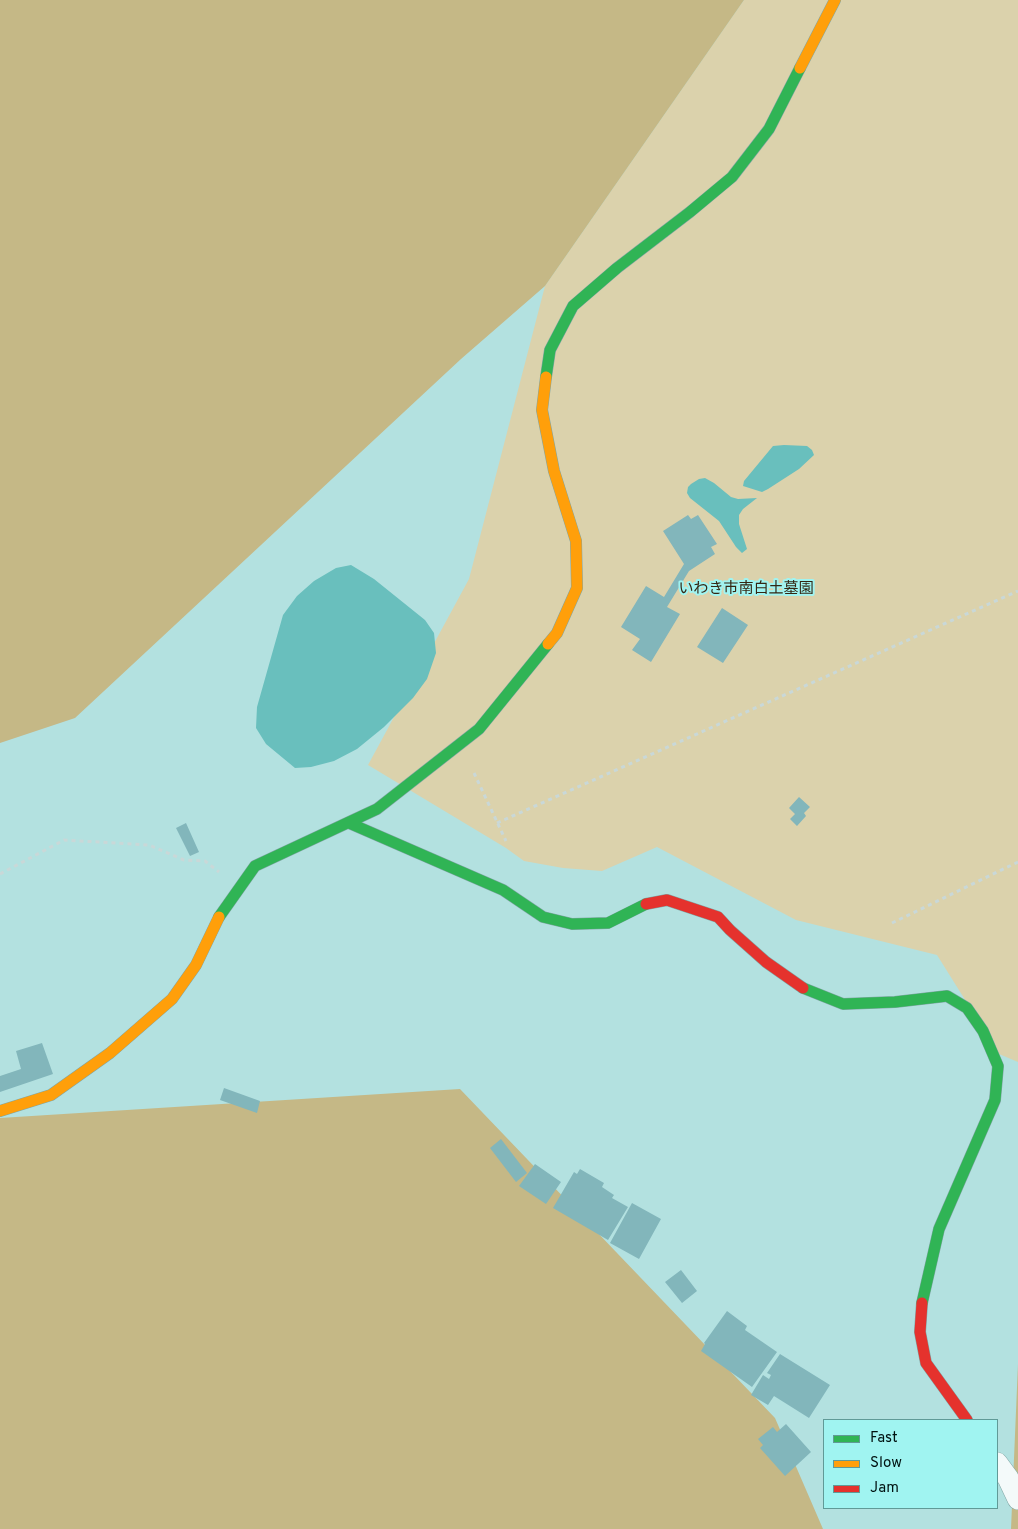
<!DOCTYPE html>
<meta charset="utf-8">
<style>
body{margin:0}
#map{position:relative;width:1018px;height:1529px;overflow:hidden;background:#b3e1e0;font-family:Overpass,sans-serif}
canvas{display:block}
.legend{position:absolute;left:823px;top:1419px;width:175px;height:90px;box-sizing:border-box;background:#a0f4f1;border:1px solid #609a97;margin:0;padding:6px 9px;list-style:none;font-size:15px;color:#001211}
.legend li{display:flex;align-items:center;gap:10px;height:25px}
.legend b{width:25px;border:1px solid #609a97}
</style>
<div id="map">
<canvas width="1018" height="1529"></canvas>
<ul class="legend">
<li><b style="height:6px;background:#30b455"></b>Fast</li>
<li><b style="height:6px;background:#ff9f0a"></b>Slow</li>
<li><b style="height:6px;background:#e5322d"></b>Jam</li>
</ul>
</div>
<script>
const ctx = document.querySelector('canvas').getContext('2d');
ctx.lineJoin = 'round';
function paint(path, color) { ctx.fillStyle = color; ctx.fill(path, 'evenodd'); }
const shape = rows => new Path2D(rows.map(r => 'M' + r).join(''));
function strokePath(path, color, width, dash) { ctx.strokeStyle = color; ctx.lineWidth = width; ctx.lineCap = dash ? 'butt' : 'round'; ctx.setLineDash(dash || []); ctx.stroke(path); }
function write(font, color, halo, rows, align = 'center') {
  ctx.font = font + ' Overpass,"Noto Sans JP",sans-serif'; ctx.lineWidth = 4; ctx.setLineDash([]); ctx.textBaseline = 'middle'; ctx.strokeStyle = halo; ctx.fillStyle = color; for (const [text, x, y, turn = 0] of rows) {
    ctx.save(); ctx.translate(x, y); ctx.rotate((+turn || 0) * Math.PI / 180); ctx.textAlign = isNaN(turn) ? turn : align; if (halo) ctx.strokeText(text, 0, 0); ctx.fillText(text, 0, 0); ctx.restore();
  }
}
const green = shape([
 [744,0,1018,0,1018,1062,999,1054,937,955,796,920,657,847,602,871,563,868,524,861,506,848,368,765,469,579,545,286]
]);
const forest = shape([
 [0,0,744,0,545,286,461,359,75,718,0,743],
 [460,1089,775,1418,823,1529,0,1529,0,1118],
 [1018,1364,1018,1529,1011,1529]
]);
const water = shape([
 [784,445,807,446,812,450,814,455,799,469,768,489,762,492,743,486,744,481,773,446],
 [705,478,714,483,731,497,738,499,757,498,743,509,739,515,739,524,747,549,742,553,736,547,719,521,690,498,687,493,688,487,691,484,699,479],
 [351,565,374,579,425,620,434,633,436,653,427,679,413,698,384,727,357,749,334,761,311,767,295,768,266,744,256,728,257,707,283,615,297,596,314,581,336,568]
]);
const building = shape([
 [688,515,691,519,698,515,717,544,711,547,715,554,689,571,667,607,680,614,651,662,632,650,640,639,621,627,646,586,664,597,684,564,663,531],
 [722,608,748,625,723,663,697,647],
 [799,797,810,807,804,813,806,816,797,826,790,819,795,814,789,808],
 [186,823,199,852,190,856,176,828],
 [42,1043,53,1074,0,1092,0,1076,21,1069,16,1051],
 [224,1088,260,1101,257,1113,220,1100],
 [501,1139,527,1173,516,1182,490,1148],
 [535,1164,561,1182,546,1204,519,1186],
 [580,1169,604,1183,602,1187,614,1195,612,1198,628,1207,608,1240,553,1208,574,1172,577,1174],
 [632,1203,661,1219,639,1259,610,1243],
 [681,1270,697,1291,682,1303,665,1282],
 [727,1311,747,1326,745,1330,777,1352,752,1387,701,1351,705,1344,704,1343],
 [780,1354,830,1385,809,1418,774,1396,768,1405,751,1395,763,1375,769,1379,771,1375,767,1373],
 [786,1424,811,1452,785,1476,760,1448,763,1445,758,1439,773,1427,777,1432]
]);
const path = shape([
 [474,773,506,841],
 [497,823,1018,591],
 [0,874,64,840,149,845,184,860,205,861,219,872],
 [892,923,1018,862]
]);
const street = shape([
 [997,1463,1008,1478,1018,1499]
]);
const fast = shape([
 [546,377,550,350,573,306,617,268,690,212,732,177,769,129,800,68],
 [349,823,503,890,543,917,572,924,608,923,646,904],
 [219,917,255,866,377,809,479,729,548,644],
 [803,988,843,1004,895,1002,947,996,967,1008,983,1031,998,1066,995,1100,939,1229,922,1303]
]);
const slow = shape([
 [800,68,835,0],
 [546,377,542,410,554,471,576,541,577,588,557,633,548,644],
 [0,1111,51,1095,110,1053,172,999,196,965,219,917]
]);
const jam = shape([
 [646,904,667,900,718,917,730,930,766,962,803,988],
 [922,1303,920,1332,926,1363,967,1420]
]);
const parkNames = [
 ["いわき市南白土墓園",746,590]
];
paint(green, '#dbd2ac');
paint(forest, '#c5b886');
paint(water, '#69bfbd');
paint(building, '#82b6bb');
strokePath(street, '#80a6a5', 22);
strokePath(fast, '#80a6a5', 12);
strokePath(slow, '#80a6a5', 12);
strokePath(jam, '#80a6a5', 12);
strokePath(path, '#c9d8d8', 3, [4, 4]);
strokePath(street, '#f4fafa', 21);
strokePath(fast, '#30b455', 11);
strokePath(slow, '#ff9f0a', 11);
strokePath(jam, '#e5322d', 11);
write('15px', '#342613', '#a0f4f1', parkNames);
</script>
